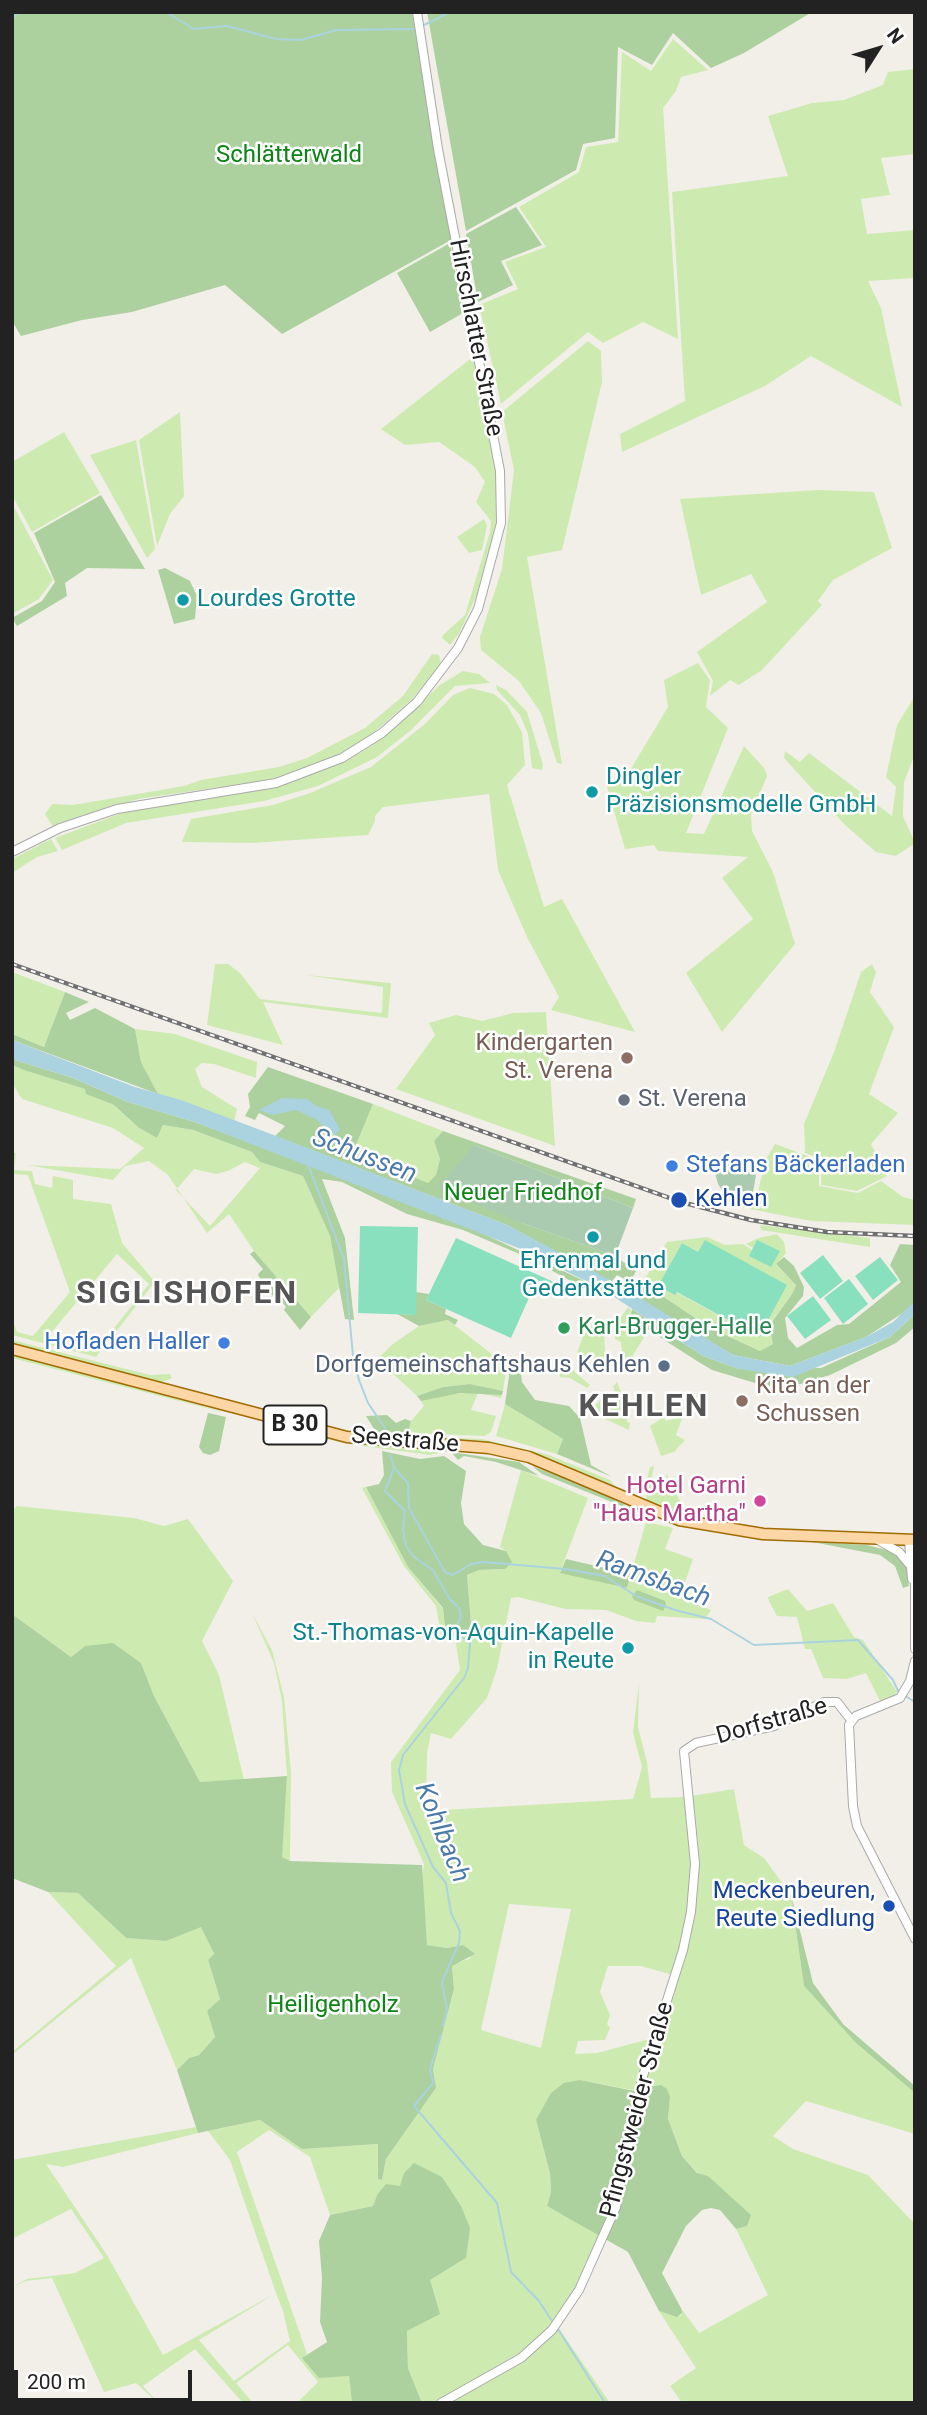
<!DOCTYPE html>
<meta charset="utf-8">
<style>
body{margin:0}
#map{position:relative;width:927px;height:2415px;overflow:hidden;background:#f2efe9;font-family:Roboto,sans-serif}
canvas{display:block}
.frame{position:absolute;inset:0;border:14px solid #222;pointer-events:none}
.north{position:absolute;left:843px;top:14px;width:70px;height:70px;-webkit-text-stroke:5px #fff;paint-order:stroke;rotate:53deg;font-size:19px;font-weight:700;line-height:28px;text-align:center;color:#222}
.north::after{content:'';display:block;margin:auto;width:24px;height:32px;background:#222;clip-path:polygon(50% 0,100% 100%,50% 72%,0 100%)}
.scale{position:absolute;left:14px;top:2370px;width:178px;height:32px;box-sizing:border-box;border:4px solid #222;border-top:0;padding-left:9px;font-size:21px;line-height:24px;white-space:nowrap;color:#222;-webkit-text-stroke:5px #fff;paint-order:stroke}
</style>
<div id="map">
<canvas width="927" height="2415"></canvas>
<div class="frame"></div>
<div class="north">N</div>
<div class="scale">200 m</div>
</div>
<script>
const c = document.querySelector('canvas').getContext('2d');
c.lineJoin = 'round';
function fillPath(path, color) {
  c.fillStyle = color;
  c.fill(path, 'evenodd');
}
function shape(rows) {
  const path = new Path2D();
  for (const r of rows) {
    path.moveTo(r[0], r[1]);
    for (let i = 2; i < r.length; i += 2) path.lineTo(r[i], r[i + 1]);
  }
  return path;
}
function trace(path, color, width, dash) {
  c.strokeStyle = color;
  c.lineWidth = width;
  c.lineCap = dash ? 'butt' : 'round';
  c.setLineDash(dash || []);
  c.stroke(path);
}
function drawText(font, color, halo, rows, align = 'center') {
  c.font = font + ' Roboto,sans-serif';
  c.lineWidth = 5;
  c.setLineDash([]);
  c.textBaseline = 'middle';
  c.strokeStyle = halo;
  c.fillStyle = color;
  for (const [text, x, y, turn = 0] of rows) {
    c.save();
    c.translate(x, y);
    c.rotate((+turn || 0) * Math.PI / 180);
    c.textAlign = isNaN(turn) ? turn : align;
    if (halo) c.strokeText(text, 0, 0);
    c.fillText(text, 0, 0);
    c.restore();
  }
}
const grass = shape([
 [673,39,708,70,681,77,676,91,663,108,678,339,643,322,603,343,588,332,501,404,479,305,518,289,505,262,546,247,519,207,579,172,586,147,618,142,622,52,651,71],
 [915,69,915,154,881,158,890,195,861,199,867,234,915,230,915,278,868,281,881,308,902,407,811,356,765,386,622,452,620,434,685,401,672,192,788,176,768,116,812,103,844,100,883,85,888,72],
 [588,341,601,351,602,382,562,550,527,557,562,764,557,763,541,713,519,681,481,650,480,637,502,569,514,470,502,412],
 [474,356,490,428,498,490,496,527,477,594,460,632,450,645,442,638,443,635,465,615,490,532,491,521,476,502,485,482,475,467,439,442,405,445,381,429],
 [180,412,184,496,170,514,157,546,139,440],
 [64,432,100,493,32,532,12,495,12,462],
 [136,440,155,549,147,558,90,455],
 [818,490,874,492,892,548,833,580,818,601,822,605,762,670,739,685,730,680,710,696,713,681,697,652,767,602,751,574,701,595,680,499],
 [12,503,53,580,39,599,12,614],
 [484,519,487,525,482,550,469,553,457,537],
 [432,654,439,655,441,664,412,699,370,736,333,758,268,780,138,799,53,827,45,814,52,804,73,805,184,786,201,780,279,767,307,758,365,728,403,696],
 [698,663,710,680,706,707,728,728,686,833,704,834,744,746,765,769,767,776,751,814,752,831,773,872,795,944,722,1032,686,973,753,919,722,878,748,857,658,851,654,845,625,849,605,780,623,782,668,707,664,680],
 [463,671,479,674,490,683,455,686,410,731,377,757,318,786,264,801,126,823,62,850,55,838,135,808,287,783,332,767,362,752,388,733,440,685],
 [496,685,506,690,527,712,543,765,542,770,532,768,528,734,520,715,497,690],
 [470,688,494,694,507,705,522,732,525,765,507,785,544,907,562,899,635,1032,551,1010,559,997,527,937,498,870,489,794,383,807,375,816,375,821,368,835,252,843,182,842,191,819,273,805,310,793,371,767,425,724,453,695],
 [915,696,915,754,904,782,903,816,915,843,896,856,876,852,845,825,784,758,785,751,800,762,809,753,892,816,896,787,886,777,897,725],
 [51,839,58,851,37,857,12,873,12,859],
 [215,964,228,964,240,973,260,999,382,1013,383,987,306,975,391,983,388,1018,263,1002,283,1045,207,1025],
 [872,964,876,972,870,992,894,1027,869,1094,898,1113,871,1144,887,1176,857,1191,821,1185,822,1159,805,1153,804,1124,834,1052,861,972],
 [12,972,65,992,44,1047,12,1034],
 [546,1012,555,1146,396,1089,435,1035,429,1023,456,1015,482,1021,513,1013],
 [135,1029,175,1034,257,1062,256,1078,214,1064,202,1063,195,1069,202,1087,237,1109,234,1122,158,1094,141,1062],
 [12,1065,86,1089,87,1094,114,1105,139,1128,157,1138,163,1125,193,1130,252,1152,260,1162,303,1176,330,1236,340,1287,311,1317,254,1251,229,1214,207,1233,168,1175,149,1161,125,1166,113,1180,27,1165,120,1169,144,1148,113,1128,22,1099,12,1083],
 [245,1162,260,1168,210,1226,176,1190,194,1169,216,1174,228,1171],
 [373,1104,443,1131,434,1141,440,1159,436,1175,428,1183,353,1152],
 [775,1144,819,1160,819,1186,858,1193,881,1181,903,1197,915,1200,915,1225,811,1221,725,1204,727,1195,757,1197,765,1161],
 [12,1152,16,1153,14,1170,32,1171,35,1184,52,1188,53,1176,73,1180,73,1199,111,1204,122,1243,155,1282,96,1357,12,1335,12,1318,17,1332,33,1336,70,1292,28,1175,12,1174],
 [117,1254,149,1284,95,1352,45,1340],
 [760,1225,870,1238,870,1247,761,1230],
 [777,1234,784,1242,786,1253,776,1265,796,1284,792,1294,769,1325,773,1344,760,1351,710,1328,646,1285,634,1297,667,1242,707,1237,725,1245,743,1244,752,1250,749,1255,758,1240,753,1248,746,1244,758,1238],
 [682,1243,698,1252,758,1337,676,1292,658,1286],
 [628,1307,631,1310,630,1318,648,1331,633,1355,629,1370,624,1372,621,1342,615,1339,615,1332,616,1324],
 [448,1320,502,1362,506,1371,503,1391,470,1384,443,1387,417,1396,377,1359,393,1344,419,1326],
 [596,1321,604,1327,605,1353,613,1373,609,1374,589,1353,582,1361,577,1353,583,1336],
 [12,1340,150,1375,170,1374,172,1378,160,1383,12,1345],
 [12,1353,220,1411,222,1412,12,1358],
 [567,1358,572,1363,569,1367,590,1385,587,1388,570,1378,560,1377,559,1368],
 [617,1382,631,1417,627,1417,627,1422,630,1423,629,1430,590,1412,607,1392,616,1395,613,1386],
 [487,1392,502,1395,501,1398,478,1393,471,1410,496,1416,491,1432,485,1436,408,1433,411,1421,424,1406,421,1401,446,1394],
 [505,1404,563,1439,557,1454,496,1436],
 [683,1416,676,1435,685,1440,674,1452,661,1456,650,1426,664,1417,666,1421],
 [306,1431,441,1447,442,1452,430,1455,348,1444,305,1434],
 [438,1437,482,1439,549,1455,610,1480,618,1489,528,1453],
 [654,1466,651,1481,667,1481,666,1473,687,1515,647,1500,645,1489,650,1467],
 [521,1470,588,1498,560,1572,627,1588,646,1522,673,1528,665,1549,693,1559,680,1597,711,1610,705,1619,657,1616,655,1623,636,1621,606,1610,565,1609,518,1597,511,1598,497,1669,487,1698,451,1739,431,1733,427,1753,426,1811,633,1799,642,1767,633,1733,639,1682,638,1727,647,1762,651,1798,686,1797,692,1858,686,1929,673,1975,641,1966,608,1966,600,1992,610,2015,607,2024,610,2028,605,2040,578,2041,575,2054,597,2053,657,2037,694,1909,691,1796,734,1789,744,1845,764,1858,791,1895,804,1986,856,2043,915,2093,915,2134,806,2101,773,2136,793,2149,868,2175,915,2224,915,2403,682,2403,670,2386,696,2368,659,2311,681,2316,681,2308,699,2333,768,2295,736,2229,747,2226,682,2156,668,2119,670,2097,580,2080,536,2120,550,2173,551,2192,547,2206,602,2235,592,2261,558,2318,532,2345,510,2362,437,2403,422,2403,408,2368,407,2330,430,2280,466,2258,400,2187,377,2195,373,2206,330,2215,310,2157,269,2130,237,2152,307,2354,302,2359,349,2376,352,2403,297,2403,318,2382,288,2345,236,2383,253,2403,243,2403,195,2349,143,2386,158,2403,136,2383,104,2392,52,2278,26,2281,12,2287,27,2279,75,2273,104,2258,71,2209,12,2239,12,2160,196,2127,198,2133,63,2167,46,2164,107,2255,163,2355,276,2293,230,2160,208,2131,260,2120,302,2149,378,2144,378,2179,382,2180,386,2159,436,2088,433,2069,454,1989,452,1965,471,1958,463,1945,447,1948,427,1945,421,1882,424,1864,392,1792,391,1762,460,1670,455,1636,472,1634,467,1575,479,1570,505,1569,506,1551,500,1547],
 [509,1904,571,1909,541,2048,481,2030],
 [276,2293,283,2311,290,2341,234,2381,199,2340],
 [366,1487,408,1567,443,1609,446,1637,441,1636,436,1606,404,1566,362,1488],
 [17,1506,134,1518,164,1526,188,1519,233,1581,202,1641,219,1675,244,1780,200,1782,154,1696,141,1663,85,1646,71,1657,12,1614,12,1511],
 [788,1589,807,1611,833,1603,854,1637,863,1640,897,1692,892,1699,880,1701,866,1673,847,1679,823,1678,811,1649,805,1649,797,1617,777,1616,769,1601,768,1597],
 [252,1613,272,1650,284,1697,291,1773,290,1861,281,1857,287,1776,282,1701,274,1663],
 [48,1892,78,1893,126,1938,166,1941,201,1926,214,1955,208,1960,220,1999,207,2011,215,2037,199,2055,189,2058,177,2070,131,1958,12,2055,12,2052,116,1966],
 [558,2327,610,2403,446,2403,493,2378]
]);
const forest = shape([
 [12,12,412,12,451,240,282,334,225,285,132,312,82,320,21,336,12,321],
 [427,12,812,12,744,53,711,68,673,33,652,65,618,47,615,138,583,144,576,170,466,231],
 [516,207,542,245,501,261,513,285,478,302,466,234],
 [450,243,463,313,430,332,397,273],
 [101,495,145,569,87,568,65,583,67,596,17,626,12,618,42,601,55,582,34,533],
 [165,568,190,581,197,596,195,619,174,624,158,570],
 [65,992,89,1002,66,1013,70,1020,95,1008,135,1029,141,1062,158,1094,12,1040,12,1034,44,1047],
 [12,1059,73,1078,128,1102,195,1122,460,1223,604,1290,600,1297,529,1258,463,1230,407,1214,342,1182,322,1179,345,1238,354,1320,345,1319,330,1236,303,1176,260,1162,252,1152,193,1130,163,1125,157,1138,139,1128,114,1105,86,1094,85,1089,24,1070,12,1065],
 [268,1067,373,1104,353,1152,428,1183,436,1175,440,1159,434,1141,443,1131,636,1199,633,1208,474,1145,522,1223,615,1256,636,1271,630,1282,617,1275,612,1281,601,1276,507,1225,275,1136,285,1126,259,1113,255,1120,245,1116,250,1107,248,1094],
 [900,1244,915,1245,915,1301,909,1309,866,1337,790,1366,733,1355,637,1298,646,1285,710,1328,760,1351,773,1344,769,1326,792,1294,796,1285,776,1264,784,1257,794,1266,804,1287,803,1296,785,1318,788,1338,797,1348,837,1325,849,1324,901,1282,890,1265],
 [254,1251,311,1317,300,1330,284,1310,286,1307,278,1297,265,1293,258,1274,263,1269,250,1254],
 [416,1292,429,1294,426,1300,446,1309,445,1314,458,1320,455,1325,448,1320,419,1326,397,1314,416,1315],
 [632,1309,703,1356,739,1369,821,1368,890,1337,915,1314,915,1327,896,1343,830,1375,801,1384,765,1386,712,1370,697,1361,630,1318],
 [519,1357,522,1382,535,1400,569,1406,580,1418,591,1465,612,1477,557,1454,563,1439,505,1404,510,1369],
 [470,1384,503,1391,502,1395,460,1393,421,1401,417,1396,443,1387],
 [208,1413,226,1417,219,1451,210,1455,203,1453,199,1447],
 [387,1415,396,1423,405,1419,411,1421,408,1433,376,1432,366,1416],
 [382,1451,420,1459,444,1456,466,1471,461,1503,464,1524,483,1545,506,1551,512,1562,505,1569,479,1570,467,1575,472,1635,446,1637,443,1608,408,1567,366,1487,379,1484,384,1475],
 [451,1452,519,1462,539,1476,496,1462,464,1456,458,1460],
 [532,1466,590,1488,657,1520,542,1474],
 [812,1542,867,1545,894,1552,906,1565,909,1586,903,1588,895,1566,880,1555],
 [566,1559,631,1574,627,1588,560,1573],
 [637,1590,665,1601,666,1606,663,1611,634,1600,632,1596],
 [12,1614,71,1657,85,1646,113,1643,141,1663,154,1696,200,1782,287,1776,282,1857,290,1861,422,1865,427,1945,447,1948,463,1945,475,1954,452,1966,454,1989,433,2069,436,2088,386,2159,382,2180,378,2179,378,2144,302,2149,260,2120,198,2133,177,2070,189,2058,199,2055,215,2037,207,2011,220,1999,208,1960,214,1954,201,1927,166,1941,126,1938,78,1893,48,1892,12,1878],
 [791,1895,813,1983,843,2024,915,2086,915,2093,856,2043,804,1986],
 [580,2080,645,2093,650,2087,661,2085,667,2089,670,2097,668,2119,682,2156,697,2173,708,2176,751,2215,747,2226,736,2229,720,2210,711,2208,702,2210,686,2226,662,2273,681,2308,682,2313,677,2317,659,2311,628,2252,547,2206,551,2192,550,2173,536,2120,551,2093,564,2083],
 [414,2163,442,2177,461,2206,470,2228,466,2258,430,2280,440,2314,407,2331,408,2368,422,2403,352,2403,349,2376,319,2378,302,2358,327,2342,320,2322,322,2278,319,2241,330,2215,373,2206,377,2195,386,2184,400,2186,404,2173]
]);
const cemetery = shape([
 [474,1145,633,1208,615,1256,522,1223,438,1188],
 [727,1155,756,1175,753,1192,722,1190,718,1184,713,1166]
]);
const pitch = shape([
 [360,1226,418,1227,416,1315,358,1313],
 [456,1238,556,1283,554,1287,537,1280,511,1338,426,1300],
 [705,1240,787,1285,759,1337,677,1292,675,1295,658,1286,682,1243,698,1252],
 [757,1240,780,1251,771,1267,749,1256],
 [823,1255,843,1281,820,1299,800,1273],
 [880,1257,898,1280,873,1300,855,1276],
 [849,1279,868,1304,843,1324,824,1298],
 [813,1296,831,1320,805,1339,787,1316]
]);
const water = shape([
 [12,1040,135,1087,181,1100,263,1131,507,1225,612,1281,733,1355,790,1366,866,1337,893,1322,915,1301,915,1314,890,1337,793,1377,739,1369,703,1356,604,1290,521,1249,195,1122,128,1102,73,1078,12,1059],
 [282,1098,307,1099,316,1106,329,1110,340,1129,334,1136,317,1120,296,1110,272,1115,259,1110]
]);
const stream = shape([
 [166,12,194,29,227,26,276,39,301,40,336,30,413,29],
 [12,19,18,12],
 [424,25,450,12],
 [307,1162,344,1259,353,1356,359,1380,368,1403,385,1428],
 [390,1455,394,1468,385,1491,405,1511,403,1530,406,1546,414,1557,433,1570,449,1598,459,1608,461,1617,455,1629,470,1644,468,1668,464,1678,403,1755,399,1770,405,1804,433,1867,446,1883,451,1913,460,1931,459,1943,442,1982,447,2010,443,2026],
 [394,1468,408,1483,409,1508,445,1572,453,1575,471,1564,483,1562,565,1569,605,1576,636,1596,675,1610,711,1619,754,1645,858,1640,893,1680,898,1691],
 [907,1697,915,1702],
 [441,2035,430,2069,433,2083,414,2106,497,2203,511,2272,539,2301,552,2321],
 [558,2329,605,2403]
]);
const tertiary = shape([
 [12,852,60,828,117,809,276,783,342,758,382,733,417,702,458,648,478,609,501,523,500,471,438,149,417,12],
 [878,1540,899,1552,909,1564],
 [909,1541,912,1579],
 [915,1574,915,1649],
 [915,1661,910,1681,900,1698,856,1716,849,1725,853,1806,857,1826,915,1939],
 [441,2403,521,2358,552,2330,579,2290,616,2207,642,2079,683,1950,691,1912,695,1864,684,1751,696,1743,774,1726,824,1702,837,1702,851,1720]
]);
const primary = shape([
 [12,1349,347,1437,489,1448,529,1457,679,1520,763,1534,915,1540]
]);
const rail = shape([
 [12,964,681,1202,751,1220,827,1232,915,1236]
]);
const markers = [
 [183,600,7,"#0f9aa8"],
 [592,792,7,"#0f9aa8"],
 [627,1058,7,"#8d6e63"],
 [624,1100,7,"#6b7280"],
 [672,1166,7,"#3f7fe0"],
 [679,1200,9,"#1a4fb4"],
 [593,1237,7,"#0f9aa8"],
 [564,1328,7,"#2e9e5b"],
 [224,1343,7,"#3f7fe0"],
 [664,1366,7,"#5c6f8a"],
 [742,1401,7,"#8d6e63"],
 [760,1501,7,"#d1479c"],
 [628,1648,7,"#0f9aa8"],
 [889,1906,7,"#1a4fb4"]
];
const shields = [
 [295,1425,63]
];
const shieldNames = [
 ["B 30",295,1425]
];
const parkNames = [
 ["Schlätterwald",289,156],
 ["Neuer Friedhof",523,1194],
 ["Heiligenholz",333,2006]
];
const streetNames = [
 ["Hirschlatter Straße",475,338,79],
 ["Seestraße",405,1441,5],
 ["Dorfstraße",772,1722,-16],
 ["Pfingstweider Straße",638,2110,-75]
];
const cultureNames = [
 ["Lourdes Grotte",197,600],
 ["Dingler",606,778],
 ["Präzisionsmodelle GmbH",606,806],
 ["Ehrenmal und",593,1262,"center"],
 ["Gedenkstätte",593,1290,"center"],
 ["St.-Thomas-von-Aquin-Kapelle",614,1634,"right"],
 ["in Reute",614,1662,"right"]
];
const educationNames = [
 ["Kindergarten",613,1044],
 ["St. Verena",613,1072],
 ["Kita an der",756,1387,"left"],
 ["Schussen",756,1415,"left"]
];
const worshipNames = [
 ["St. Verena",638,1100]
];
const shopNames = [
 ["Stefans Bäckerladen",686,1166],
 ["Hofladen Haller",210,1343,"right"]
];
const transitNames = [
 ["Kehlen",695,1200],
 ["Meckenbeuren,",875,1892,"right"],
 ["Reute Siedlung",875,1920,"right"]
];
const leisureNames = [
 ["Karl-Brugger-Halle",578,1328]
];
const serviceNames = [
 ["Dorfgemeinschaftshaus Kehlen",650,1366]
];
const hotelNames = [
 ["Hotel Garni",746,1487],
 ["\"Haus Martha\"",746,1515]
];
const waterNames = [
 ["Schussen",364,1157,21],
 ["Ramsbach",653,1580,20],
 ["Kohlbach",441,1833,68]
];
const districtNames = [
 ["SIGLISHOFEN",187,1295],
 ["KEHLEN",644,1408]
];
fillPath(grass, '#cdebb0');
fillPath(forest, '#add19e');
fillPath(cemetery, '#aacbaf');
fillPath(pitch, '#88e0be');
fillPath(water, '#aad3df');
trace(stream, '#aad3df', 2);
trace(tertiary, '#a9a9a9', 10);
trace(primary, '#a06b00', 13);
trace(tertiary, '#fff', 8);
trace(primary, '#fcd6a4', 10);
trace(rail, '#707070', 4.5);
trace(rail, '#fff', 2, [5]);
for (const [x, y, r, color] of markers) {
  const dot = new Path2D();
  dot.arc(x, y, r, 0, 2 * Math.PI);
  c.fillStyle = color;
  c.fill(dot);
  trace(dot, '#fff', 2.5);
}
for (const [x, y, w] of shields) {
  const box = new Path2D();
  box.roundRect(x - w / 2, y - 19.5, w, 39, 5);
  c.fillStyle = '#fff';
  c.fill(box);
  trace(box, '#222', 2);
}
drawText('bold 23px', '#222', null, shieldNames);
drawText('24px', '#0c8416', '#fff', parkNames);
drawText('24px', '#222', '#fff', streetNames);
drawText('24px', '#0d838f', '#fff', cultureNames, 'left');
drawText('24px', '#785e54', '#fff', educationNames, 'right');
drawText('24px', '#5b616d', '#fff', worshipNames, 'left');
drawText('24px', '#366cbe', '#fff', shopNames, 'left');
drawText('24px', '#164399', '#fff', transitNames, 'left');
drawText('24px', '#27864d', '#fff', leisureNames, 'left');
drawText('24px', '#4e5e75', '#fff', serviceNames, 'right');
drawText('24px', '#b23c85', '#fff', hotelNames, 'right');
drawText('italic 26px', '#4a7aab', '#fff', waterNames);
c.letterSpacing = '2px';
drawText('bold 32px', '#555', '#fff', districtNames);
c.letterSpacing = '0px';
</script>
